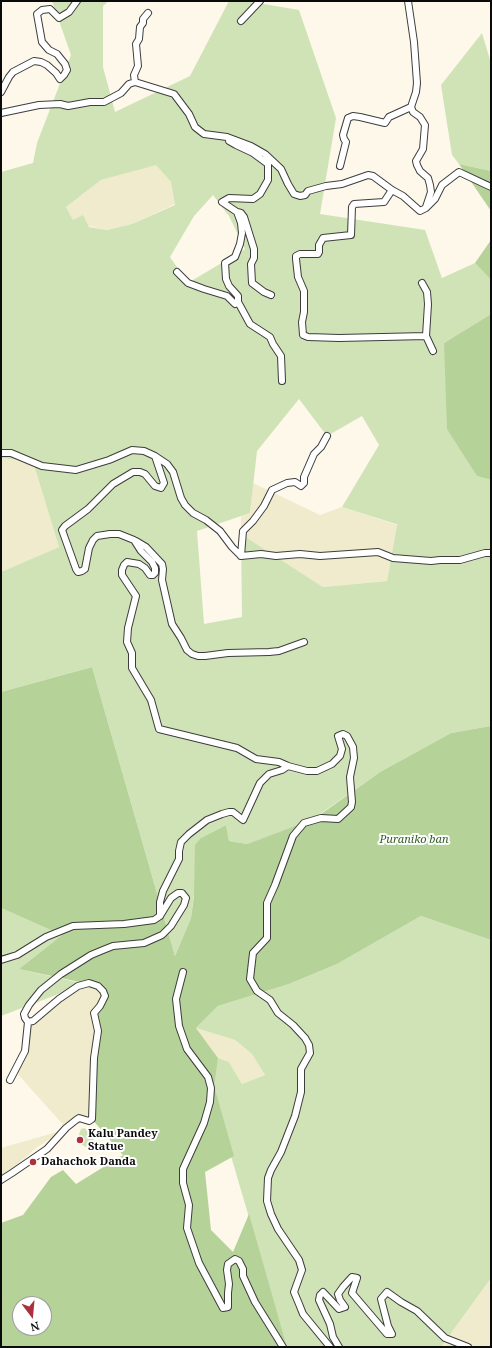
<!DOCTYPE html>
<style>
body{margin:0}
#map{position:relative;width:492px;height:1348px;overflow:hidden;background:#fdf8e9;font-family:"Noto Serif",serif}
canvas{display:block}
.frame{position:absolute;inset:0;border:2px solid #0a0a0a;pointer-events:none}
.north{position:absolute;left:12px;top:1296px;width:40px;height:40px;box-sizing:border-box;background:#fff;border:1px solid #9d9d9d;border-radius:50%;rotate:164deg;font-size:11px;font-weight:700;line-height:16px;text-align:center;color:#0a0a0a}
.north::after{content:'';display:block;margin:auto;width:14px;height:18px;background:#ab313c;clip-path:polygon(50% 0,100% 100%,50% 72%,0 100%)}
</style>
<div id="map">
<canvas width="492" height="1348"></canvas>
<div class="frame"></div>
<div class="north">N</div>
</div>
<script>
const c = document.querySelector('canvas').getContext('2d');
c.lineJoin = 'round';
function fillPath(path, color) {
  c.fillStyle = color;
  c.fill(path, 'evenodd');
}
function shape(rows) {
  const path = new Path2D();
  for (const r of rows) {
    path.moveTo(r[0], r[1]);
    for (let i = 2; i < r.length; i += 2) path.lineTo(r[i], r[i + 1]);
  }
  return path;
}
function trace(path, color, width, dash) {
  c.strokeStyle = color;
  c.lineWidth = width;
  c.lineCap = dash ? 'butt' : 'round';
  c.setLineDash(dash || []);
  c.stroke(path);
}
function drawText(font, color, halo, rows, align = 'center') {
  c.font = font + ' "Noto Serif",serif';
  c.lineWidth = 4;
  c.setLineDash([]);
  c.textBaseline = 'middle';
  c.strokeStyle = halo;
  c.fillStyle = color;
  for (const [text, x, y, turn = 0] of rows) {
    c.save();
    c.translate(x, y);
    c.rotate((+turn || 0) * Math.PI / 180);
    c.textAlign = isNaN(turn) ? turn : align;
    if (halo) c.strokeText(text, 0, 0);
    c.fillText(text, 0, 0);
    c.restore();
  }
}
const farmland = shape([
 [156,164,171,182,175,204,132,224,107,230,89,226,73,220,66,207,101,180],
 [1,458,33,462,59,547,1,572],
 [253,483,320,515,342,507,397,525,387,581,323,587,241,534,241,516,250,513],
 [89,983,103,991,98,1031,92,1119,66,1128,15,1071,33,1021,59,999],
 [196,1028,235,1040,253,1055,265,1075,242,1084,229,1062,218,1058],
 [64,1130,36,1148,1,1179,1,1148],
 [491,1278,491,1347,441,1347,485,1286]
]);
const green = shape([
 [52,1,109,1,103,6,103,67,115,112,190,76,229,1,246,1,299,10,336,118,320,214,425,230,442,278,475,263,491,280,491,314,444,343,477,476,491,480,491,726,451,733,380,772,310,821,247,844,229,841,226,825,201,838,191,918,175,956,92,667,1,692,1,572,59,547,33,462,1,458,1,172,33,163,37,143,71,55],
 [156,165,171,182,175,205,132,224,107,230,89,227,83,215,73,220,66,207,101,180],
 [213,195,229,216,245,249,188,283,170,257,194,216],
 [299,399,327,436,362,416,379,445,342,507,399,525,397,525,387,581,323,587,241,534,242,617,204,624,197,531,250,513,257,451],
 [482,33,491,63,491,171,459,164,452,155,441,85],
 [1,908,62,935,19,969,85,984,1,1016],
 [421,916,491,940,491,1278,441,1347,287,1347,211,1088,218,1058,229,1062,242,1084,265,1075,252,1054,235,1040,196,1028,218,1006,289,984,337,964],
 [84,1128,92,1132,94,1139,90,1145,86,1147,81,1144,78,1137,81,1129]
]);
const forest = shape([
 [459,164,491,171,491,211],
 [491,240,491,280,475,263],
 [491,314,491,480,477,476,447,429,444,343],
 [92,667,175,956,191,918,194,896,195,845,201,838,226,825,229,841,247,844,314,819,380,772,451,733,491,726,491,940,421,916,337,964,289,984,218,1006,196,1028,218,1058,214,1086,234,1156,205,1172,211,1230,233,1252,249,1214,287,1347,1,1347,1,1223,23,1215,51,1177,63,1170,76,1184,123,1155,92,1119,98,1031,94,1013,105,996,98,986,19,969,62,935,1,908,1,692],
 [20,1304,44,1304,44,1328,20,1328]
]);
const minor = shape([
 [408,1,414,42,417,83,416,92,411,107,413,112,420,117,425,125,423,149,416,161,417,165,420,171,428,178,430,185,431,192,426,207],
 [241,21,260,1],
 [135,82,134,75,138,66,136,44,139,39,140,27,143,23,143,19,148,13],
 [1,92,9,77,13,72,34,61,41,62,47,65,56,73,60,79,64,75,67,70,65,64,57,54,49,50,42,42,37,14,42,10,50,9,59,18,69,12,77,1],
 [1,113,39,105,60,104,68,106,90,102,104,102,121,93,129,84,135,82,174,94,189,114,195,127,204,134,227,137,251,146,265,154,281,169,288,184,294,194,300,196,305,195,308,191,326,186,342,184,368,175,373,176,392,190,403,196,420,211,426,208,435,199,442,185,459,172,491,187],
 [229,139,229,141,236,145,253,153,268,164,268,180,260,194,253,199,229,198,222,202,237,212,241,213,244,217,254,249,254,258,251,264,252,283,264,292,271,295],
 [340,166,346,142,344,139,343,135,348,118,353,116,360,117,385,123,389,117,411,107],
 [392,190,384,202,354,204,352,207,351,235,323,238,319,245,319,252,318,254,300,254,296,256,296,259,298,277,304,291,304,312,302,322,303,335,308,337,339,338,426,336,433,351],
 [177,272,188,283,204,289,227,296,235,304,238,302,238,296,229,286,226,279,225,263,235,257,240,244,242,233,241,223,237,212],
 [422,283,427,292,428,304,426,336],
 [238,302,250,324,270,337,273,344,281,356,282,381],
 [1,453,11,453,42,466,76,470,109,460,132,450,144,451,155,456,164,483,161,488,155,486,145,474,140,472,133,472,113,484,88,509,65,526,62,530,76,569,78,572,82,571,85,569,89,548,93,540,97,536,110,534,119,534,134,540,141,551,152,562,155,568,155,573,153,575,150,575,145,568,139,564,127,562,124,565,122,570,122,575,136,596,128,628,127,642,132,653,132,668,151,700,159,729,237,748,256,759,279,762,288,766,307,771,317,771,332,764,340,756,342,749,338,736,343,734,347,736,353,747,354,758,350,777,352,802,351,807,338,819,321,818,304,823,293,836,275,885,267,903,267,938,253,953,250,979,257,991,270,1000,278,1013,293,1025,305,1038,309,1045,310,1053,301,1069,301,1092,295,1116,281,1152,271,1170,268,1178,267,1201,271,1214,278,1229,299,1260,302,1270,294,1292,299,1304,303,1314,330,1347],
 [155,456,167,464,173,472,181,498,185,505,193,513,206,520,220,531,232,547,241,556,261,554,276,556,300,554,320,556,378,552,393,558,431,561,440,560,460,560,485,553,491,553],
 [136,541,146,547,162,564,163,569,162,580,172,624,181,638,187,650,192,654,198,656,205,656,228,653,269,652,279,651,304,642],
 [241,556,243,531,253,521,264,506,272,490,287,483,295,482,301,486,304,483,304,477,314,454,321,447,327,436],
 [160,916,160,902,163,891,179,859,179,851,181,842,189,834,207,820,222,814,229,812,233,812,243,820,260,783,269,774,282,770,288,766],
 [1,960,17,955,46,937,73,926,124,924,154,920,160,916,171,898,178,893,182,893,186,898,184,905,171,926,162,935,144,943,113,946,103,950,91,955,61,974,41,990,29,1005,24,1014,25,1018,28,1022,25,1051,10,1080],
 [183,972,176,999,179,1026,187,1049,208,1077,211,1088,210,1102,204,1123,183,1169,183,1183,189,1205,187,1228,199,1263,223,1308,228,1307,228,1293,229,1284,227,1270,228,1264,235,1259,239,1261,243,1269,243,1276,255,1302,283,1347],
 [1,1180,12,1173,47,1149,66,1128,76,1120,79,1118,89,1121,92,1119,94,1058,98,1031,94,1013,100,1006,105,996,103,991,98,986,89,983,78,986,59,999,33,1021,28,1022],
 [339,1347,333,1337,330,1324,319,1300,320,1295,323,1292,339,1309,345,1307,340,1300,338,1294,343,1287,352,1277,357,1278,352,1293,387,1334,392,1334,388,1326,381,1299,387,1292,401,1302,417,1311,445,1338,468,1347]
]);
const markers = [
 [80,1140,4,"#ab313c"],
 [33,1162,4,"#ab313c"]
];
const parkNames = [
 ["Puraniko ban",414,840]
];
const poiNames = [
 ["Kalu Pandey",88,1134],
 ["Statue",88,1147],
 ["Dahachok Danda",41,1162]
];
fillPath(farmland, '#f0ebcc');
fillPath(green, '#d0e3b7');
fillPath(forest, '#b5d298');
trace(minor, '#3d3d3d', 8);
trace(minor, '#fff', 6);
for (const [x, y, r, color] of markers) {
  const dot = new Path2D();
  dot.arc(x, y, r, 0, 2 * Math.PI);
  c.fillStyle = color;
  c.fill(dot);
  trace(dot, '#fff', 1.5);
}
drawText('italic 11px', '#305a22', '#fff', parkNames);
drawText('bold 11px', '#0a0a0a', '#fff', poiNames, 'left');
</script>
